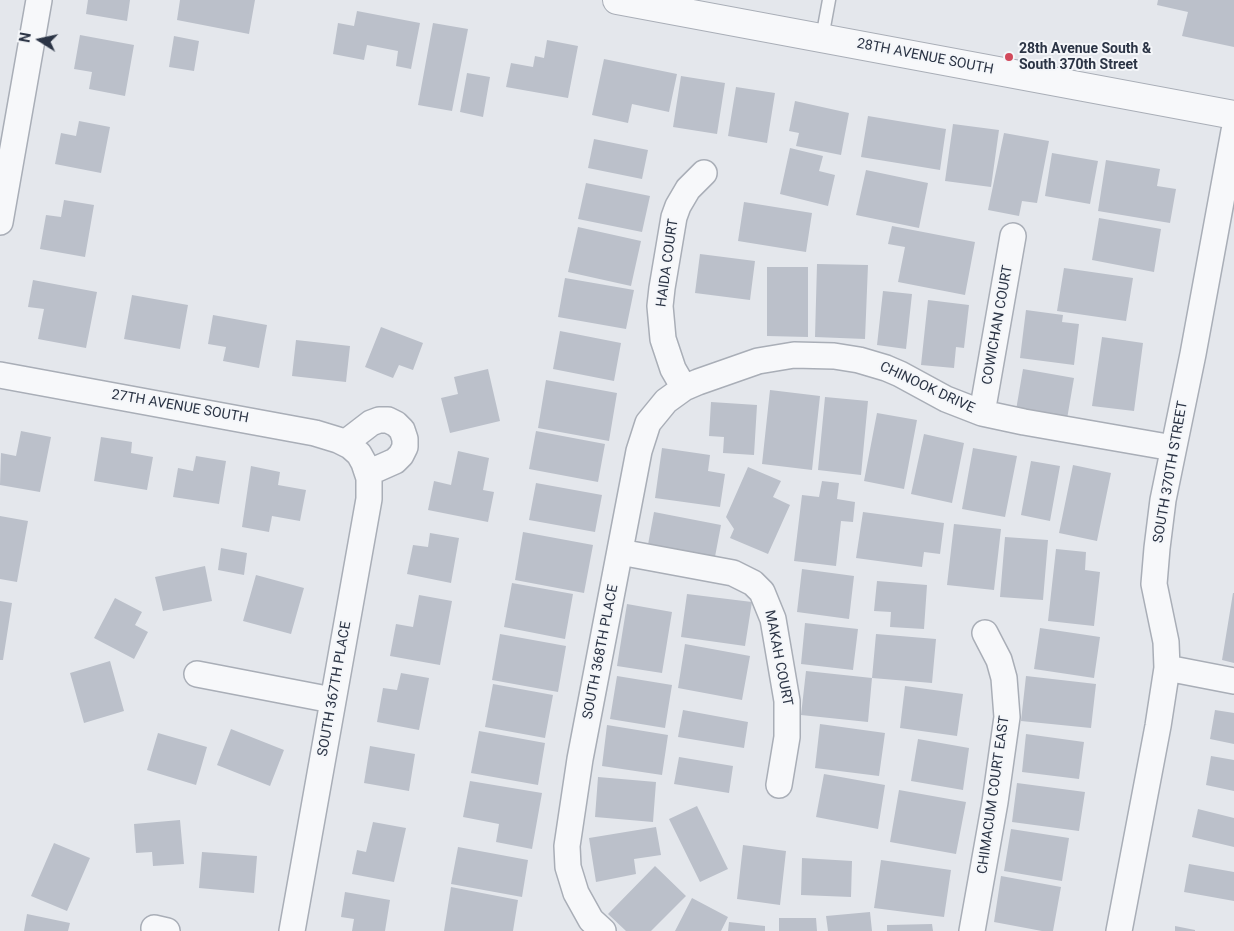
<!DOCTYPE html>
<style>
body{margin:0}
#map{position:relative;width:1234px;height:931px;overflow:hidden;background:#e4e7ec;font-family:Roboto,sans-serif}
canvas{display:block}
.north{position:absolute;left:15px;top:15px;width:50px;height:50px;-webkit-text-stroke:4px #f4f6f9;paint-order:stroke;rotate:280deg;font-size:14px;font-weight:700;line-height:20px;text-align:center;color:#2b3445}
.north::after{content:'';display:block;margin:auto;width:18px;height:22px;background:#2b3445;clip-path:polygon(50% 0,100% 100%,50% 72%,0 100%)}
</style>
<div id="map">
<canvas width="1234" height="931"></canvas>
<div class="north">N</div>
</div>
<script>
const c = document.querySelector('canvas').getContext('2d');
c.lineJoin = 'round';
function fillPath(path, color) {
  c.fillStyle = color;
  c.fill(path, 'evenodd');
}
function shape(rows) {
  const path = new Path2D();
  for (const r of rows) {
    path.moveTo(r[0], r[1]);
    for (let i = 2; i < r.length; i += 2) path.lineTo(r[i], r[i + 1]);
  }
  return path;
}
function trace(path, color, width, dash) {
  c.strokeStyle = color;
  c.lineWidth = width;
  c.lineCap = dash ? 'butt' : 'round';
  c.setLineDash(dash || []);
  c.stroke(path);
}
function drawText(font, color, halo, rows, align = 'center') {
  c.font = font + ' Roboto,sans-serif';
  c.lineWidth = 4;
  c.setLineDash([]);
  c.textBaseline = 'middle';
  c.strokeStyle = halo;
  c.fillStyle = color;
  for (const [text, x, y, turn = 0] of rows) {
    c.save();
    c.translate(x, y);
    c.rotate((+turn || 0) * Math.PI / 180);
    c.textAlign = isNaN(turn) ? turn : align;
    if (halo) c.strokeText(text, 0, 0);
    c.fillText(text, 0, 0);
    c.restore();
  }
}
const building = shape([
 [88,0,130,0,127,21,86,14],
 [180,0,255,0,249,34,177,20],
 [1158,0,1234,0,1234,47,1182,36,1188,12,1157,5],
 [357,11,420,23,411,69,396,66,398,51,367,45,364,60,333,54,338,23,354,26],
 [433,23,468,29,452,111,418,105],
 [80,35,134,45,125,96,89,89,92,72,74,69],
 [174,36,199,41,194,71,169,67],
 [547,40,578,46,568,98,506,87,511,63,533,67,535,56,544,58],
 [604,59,677,74,669,112,632,104,628,123,592,115],
 [467,73,490,77,483,117,460,112],
 [681,76,725,83,717,134,673,127],
 [736,87,775,93,767,143,728,136],
 [795,101,849,113,841,155,796,146,799,133,789,131],
 [868,116,946,129,940,170,861,157],
 [79,121,110,127,101,173,55,164,61,133,76,136],
 [953,124,999,130,991,187,945,181],
 [1004,133,1049,141,1037,203,1022,201,1019,216,988,210],
 [594,139,648,150,642,179,588,168],
 [790,148,823,156,819,171,835,175,828,206,780,194],
 [1052,153,1098,161,1090,204,1045,196],
 [1106,160,1160,169,1157,186,1176,189,1170,223,1098,211],
 [866,170,928,183,919,228,856,215],
 [586,183,650,196,642,232,578,219],
 [64,200,94,205,85,257,40,249,46,215,61,217],
 [744,202,812,213,806,252,738,241],
 [1099,218,1161,229,1154,272,1092,260],
 [892,226,975,242,965,295,898,282,905,247,888,244],
 [578,227,641,241,631,286,568,272],
 [700,254,755,261,750,300,695,293],
 [817,264,868,265,865,339,815,337],
 [767,267,808,267,808,337,767,336],
 [1064,268,1133,278,1126,321,1057,311],
 [565,278,634,290,626,329,558,317],
 [33,280,97,292,86,348,38,339,44,309,28,307],
 [883,291,912,294,906,349,877,345],
 [132,295,188,305,180,349,124,339],
 [928,300,969,305,964,348,956,347,954,368,921,365],
 [1026,310,1063,315,1062,322,1079,324,1074,365,1020,358],
 [213,315,267,325,259,368,223,361,226,347,208,344],
 [381,327,423,343,413,370,399,365,393,378,365,367],
 [560,331,621,343,614,381,553,369],
 [1102,337,1143,343,1134,411,1092,406],
 [296,340,350,346,346,382,292,376],
 [488,369,500,421,450,433,441,398,458,394,454,377],
 [1023,369,1074,378,1067,419,1016,410],
 [546,380,617,393,609,441,538,428],
 [770,390,820,396,812,470,762,464],
 [825,397,868,401,861,475,818,470],
 [711,402,757,405,754,455,723,453,724,437,709,436],
 [877,413,917,420,904,489,864,481],
 [21,431,51,437,40,492,0,485,1,453,16,456],
 [536,431,605,444,598,482,529,469],
 [924,434,964,443,952,503,911,494],
 [101,437,132,442,131,453,153,457,147,490,94,481],
 [662,448,710,455,708,471,725,474,720,507,655,498],
 [973,448,1017,456,1005,517,962,509],
 [458,451,489,458,483,490,494,492,488,522,428,510,434,481,451,485],
 [196,456,226,461,219,504,173,497,178,468,193,471],
 [1031,461,1060,466,1050,521,1021,515],
 [1073,465,1111,473,1097,541,1059,533],
 [251,466,280,472,278,485,306,490,300,521,272,516,269,532,242,527],
 [748,467,781,481,773,497,790,505,768,554,730,538,734,529,726,517],
 [822,481,839,483,837,499,855,502,853,522,841,521,836,566,794,561,802,495,819,497],
 [536,483,602,495,595,532,529,520],
 [654,512,721,525,714,562,647,550],
 [863,512,944,523,940,554,924,552,922,567,856,558],
 [0,516,28,521,17,582,0,579],
 [954,524,1001,529,994,590,947,585],
 [523,532,593,545,584,593,515,580],
 [430,533,459,538,451,583,407,574,413,545,428,547],
 [1005,537,1048,540,1043,600,1000,597],
 [221,548,247,553,244,575,218,570],
 [1056,549,1086,552,1085,570,1100,572,1094,626,1048,621],
 [205,566,212,601,163,611,155,577],
 [802,569,854,576,849,619,797,612],
 [256,575,304,588,291,634,243,621],
 [877,581,927,585,924,629,890,627,891,612,874,611],
 [512,583,573,594,565,639,504,627],
 [1233,593,1234,593,1234,663,1222,660],
 [687,594,752,602,745,646,681,637],
 [419,595,452,601,440,665,390,656,396,624,413,627],
 [115,598,142,612,135,625,148,632,134,659,94,638],
 [0,601,12,603,3,660,0,660],
 [627,604,672,612,662,673,617,666],
 [805,623,858,629,853,670,801,664],
 [1040,628,1100,637,1094,678,1034,669],
 [500,634,566,646,558,692,492,680],
 [876,634,936,639,932,683,872,678],
 [685,644,750,656,742,700,678,688],
 [110,661,124,711,84,723,70,673],
 [806,671,872,678,868,722,801,715],
 [401,673,429,678,419,730,377,722,383,688,397,690],
 [617,676,672,685,665,728,610,719],
 [1026,676,1096,684,1091,728,1021,721],
 [493,684,553,695,545,738,485,727],
 [905,686,963,694,957,736,900,728],
 [683,710,748,722,744,748,678,737],
 [1215,710,1234,713,1234,744,1210,739],
 [820,724,885,733,879,776,815,768],
 [607,725,668,735,662,775,602,766],
 [231,729,284,750,270,786,217,765],
 [479,731,545,743,538,785,471,773],
 [158,733,207,747,196,785,147,770],
 [1026,734,1084,742,1079,779,1022,772],
 [918,739,969,748,963,790,911,781],
 [370,746,415,754,409,791,364,783],
 [1211,756,1234,760,1234,791,1206,785],
 [679,757,733,766,729,793,674,784],
 [824,774,885,785,878,829,816,817],
 [598,777,656,782,653,822,595,817],
 [470,781,542,793,532,849,496,842,499,824,463,817],
 [1017,783,1085,792,1079,831,1012,822],
 [899,790,966,802,956,854,890,842],
 [697,806,728,869,700,882,669,819],
 [1198,809,1234,818,1234,847,1192,837],
 [180,820,184,864,153,866,152,852,136,853,134,824],
 [373,822,406,828,394,882,352,874,357,850,366,852],
 [656,827,661,855,634,859,636,874,596,882,589,838],
 [1011,829,1069,838,1062,881,1004,871],
 [54,843,90,858,67,911,31,896],
 [743,845,786,851,780,905,737,899],
 [458,847,528,860,522,897,451,884],
 [202,852,257,856,254,893,199,888],
 [802,858,852,861,851,897,801,895],
 [881,860,951,870,944,917,874,908],
 [1189,864,1234,872,1234,901,1184,892],
 [655,866,686,896,651,931,626,931,608,914],
 [1001,876,1061,887,1053,931,1042,931,994,922],
 [451,887,518,900,513,931,444,931],
 [345,892,390,900,385,931,352,931,354,919,341,917],
 [692,898,728,917,721,931,675,931],
 [870,912,872,931,828,931,826,916],
 [27,914,70,923,68,931,24,931],
 [779,918,816,918,817,931,779,931],
 [729,922,765,926,765,931,728,931],
 [932,924,933,931,887,931,887,925],
 [1175,926,1195,930,1195,931,1175,931]
]);
const service = shape([
 [822,38,829,0]
]);
const minor = shape([
 [0,222,39,0],
 [0,375,315,433,338,440,350,446,359,454,364,463,369,478,369,499,292,931],
 [684,388,673,369,663,339,660,306,662,288,674,217,678,206,688,189,704,173],
 [982,413,1013,236],
 [345,443,371,423,379,420,388,420,396,424,402,430,405,439,405,447,401,455,395,461,368,473],
 [620,552,733,573,753,583,762,592,773,619,787,701,787,737,779,785],
 [1167,668,1234,681],
 [197,674,332,700],
 [154,928,167,931],
 [603,931,591,920,576,893,568,867,567,846,580,759,639,451,648,423,666,401,684,388,698,382,758,361,794,355,834,356,859,360,886,368,900,374,946,399,982,413,1024,422,1173,448],
 [972,931,995,802,1007,717,1004,678,999,660,985,633],
 [1119,931,1158,726,1167,668,1166,642,1154,584,1157,548,1163,500,1193,354,1234,131]
]);
const tertiary = shape([
 [617,0,1234,115]
]);
const markers = [
 [1009,57,5,"#d1495b"]
];
const poiNames = [
 ["28th Avenue South &",1019,49],
 ["South 370th Street",1019,65]
];
const streetNames = [
 ["28TH AVENUE SOUTH",925,57,11],
 ["HAIDA COURT",668,263,-82],
 ["COWICHAN COURT",998,325,-80],
 ["CHINOOK DRIVE",927,388,25],
 ["27TH AVENUE SOUTH",180,407,10],
 ["SOUTH 370TH STREET",1171,472,-80],
 ["SOUTH 368TH PLACE",601,652,-79],
 ["MAKAH COURT",778,658,79],
 ["SOUTH 367TH PLACE",335,689,-80],
 ["CHIMACUM COURT EAST",994,795,-82]
];
fillPath(building, '#bbc0ca');
trace(service, '#a9aeb7', 15);
trace(minor, '#a9aeb7', 28);
trace(tertiary, '#a9aeb7', 30);
trace(service, '#f7f8fa', 12);
trace(minor, '#f7f8fa', 25);
trace(tertiary, '#f7f8fa', 28);
for (const [x, y, r, color] of markers) {
  const dot = new Path2D();
  dot.arc(x, y, r, 0, 2 * Math.PI);
  c.fillStyle = color;
  c.fill(dot);
  trace(dot, '#f4f6f9', 2);
}
drawText('bold 14px', '#2b3445', '#f4f6f9', poiNames, 'left');
drawText('14px', '#2b3445', '#f4f6f9', streetNames);
</script>
